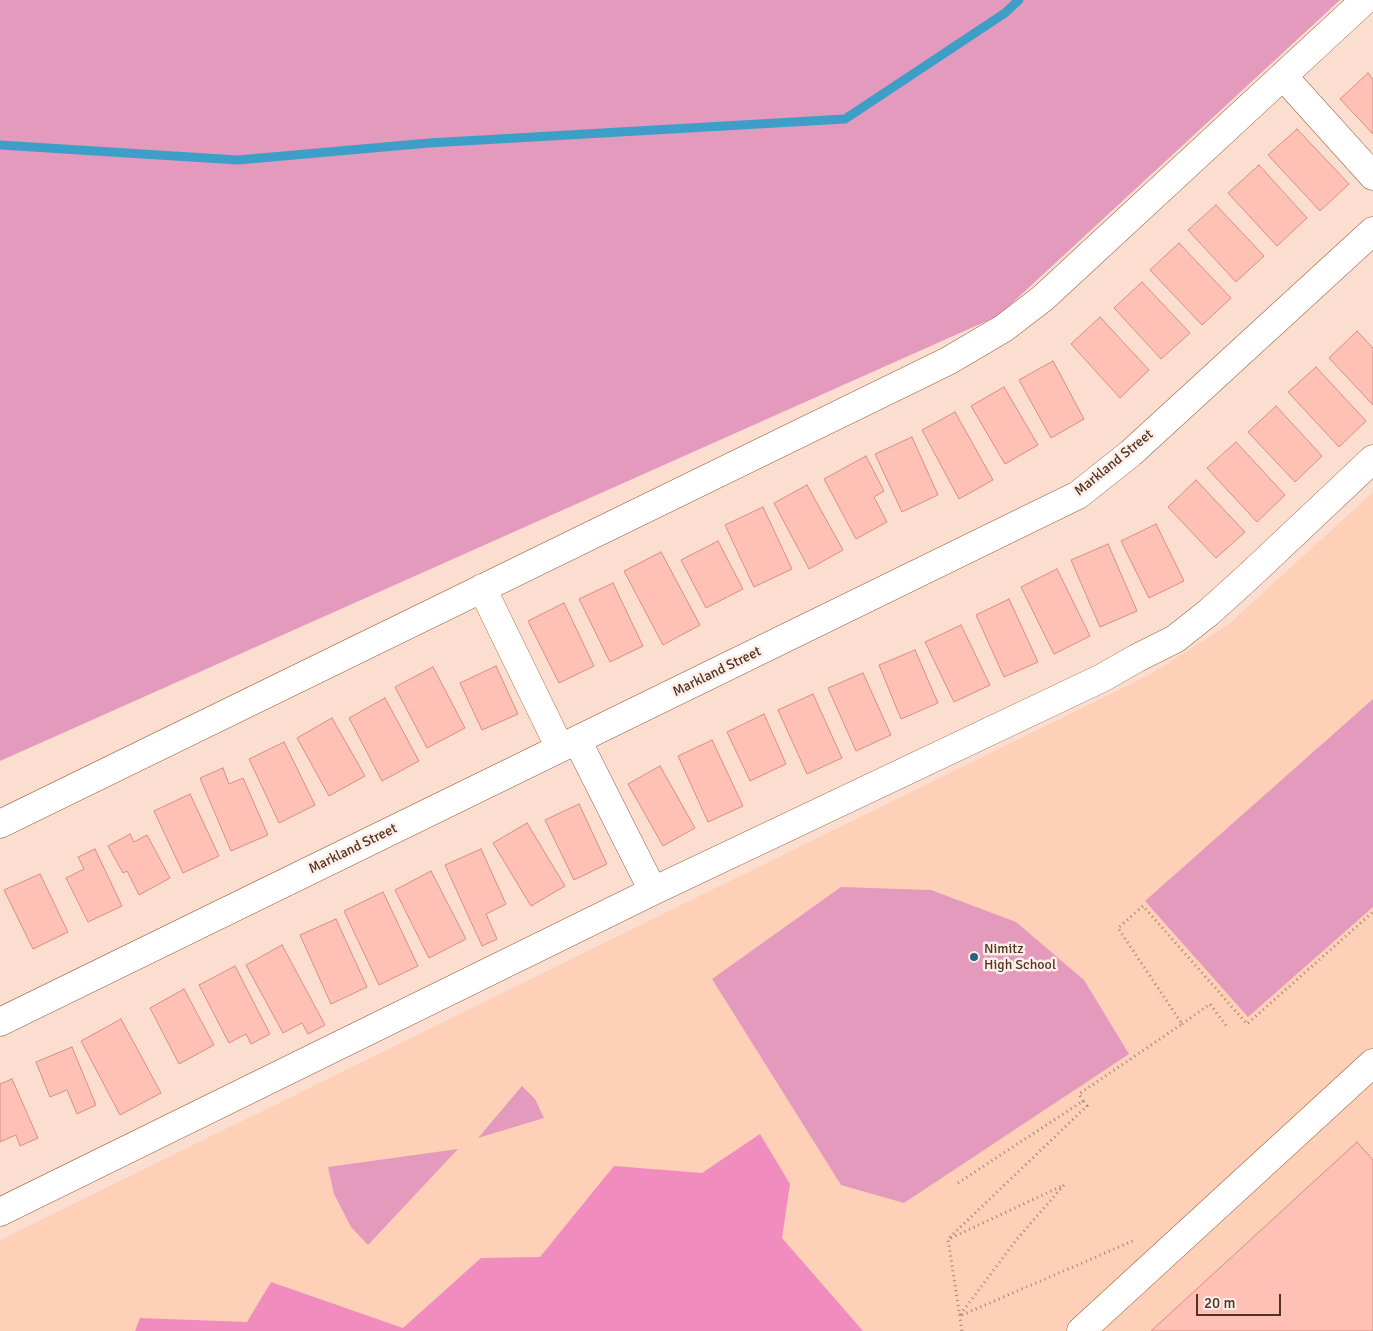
<!DOCTYPE html>
<style>
body{margin:0}
#map{position:relative;width:1373px;height:1331px;overflow:hidden;background:#fbded0;font-family:Signika,sans-serif}
canvas{display:block}
.scale{position:absolute;left:1196px;top:1294px;width:85px;height:22px;box-sizing:border-box;border:2px solid #4f3324;border-top:0;padding-left:6px;font-size:15px;line-height:18px;white-space:nowrap;color:#4f3324;-webkit-text-stroke:4px #fdefe7;paint-order:stroke}
</style>
<div id="map">
<canvas width="1373" height="1331"></canvas>
<div class="scale">20 m</div>
</div>
<script>
const c = document.querySelector('canvas').getContext('2d');
c.lineJoin = 'round';
function fillPath(path, color) {
  c.fillStyle = color;
  c.fill(path, 'evenodd');
}
function shape(rows) {
  const path = new Path2D();
  for (const r of rows) {
    path.moveTo(r[0], r[1]);
    for (let i = 2; i < r.length; i += 2) path.lineTo(r[i], r[i + 1]);
  }
  return path;
}
function trace(path, color, width, dash) {
  c.strokeStyle = color;
  c.lineWidth = width;
  c.lineCap = dash ? 'butt' : 'round';
  c.setLineDash(dash || []);
  c.stroke(path);
}
function drawText(font, color, halo, rows, align = 'center') {
  c.font = font + ' Signika,sans-serif';
  c.lineWidth = 5;
  c.setLineDash([]);
  c.textBaseline = 'middle';
  c.strokeStyle = halo;
  c.fillStyle = color;
  for (const [text, x, y, turn = 0] of rows) {
    c.save();
    c.translate(x, y);
    c.rotate((+turn || 0) * Math.PI / 180);
    c.textAlign = isNaN(turn) ? turn : align;
    if (halo) c.strokeText(text, 0, 0);
    c.fillText(text, 0, 0);
    c.restore();
  }
}
const built = shape([
 [1373,492,1373,1331,0,1331,0,1240,1151,674,1229,624]
]);
const green = shape([
 [0,0,1340,0,998,316,0,761],
 [1373,699,1373,907,1248,1017,1145,901],
 [841,887,931,890,1016,922,1084,980,1129,1054,904,1203,841,1185,712,979],
 [522,1086,535,1099,544,1118,478,1138],
 [458,1149,368,1245,351,1227,334,1194,328,1167]
]);
const forest = shape([
 [760,1134,790,1184,782,1238,863,1331,135,1331,140,1318,247,1322,271,1282,403,1328,481,1258,540,1257,614,1166,702,1173]
]);
const stream = shape([
 [0,145,238,160,429,143,845,119,1005,13,1019,0]
]);
const building = shape([
 [1368,73,1373,79,1373,134,1340,99,1368,73],
 [1297,129,1349,184,1320,211,1268,155,1297,129],
 [1259,165,1307,218,1277,246,1228,193,1259,165],
 [1216,205,1264,256,1236,282,1188,230,1216,205],
 [1179,243,1231,298,1202,325,1150,270,1179,243],
 [1142,282,1190,333,1161,359,1114,308,1142,282],
 [1100,317,1149,370,1120,398,1071,344,1100,317],
 [1357,331,1373,348,1373,405,1329,358,1357,331],
 [1053,361,1084,419,1051,438,1019,380,1053,361],
 [1316,367,1366,421,1339,447,1288,392,1316,367],
 [1004,387,1038,445,1005,464,971,406,1004,387],
 [1276,406,1322,456,1295,482,1248,432,1276,406],
 [955,412,993,480,959,499,922,430,955,412],
 [912,437,938,495,902,512,875,454,912,437],
 [1236,442,1285,495,1257,522,1207,468,1236,442],
 [866,456,884,491,874,497,887,522,856,539,824,479,866,456],
 [1196,480,1245,532,1216,558,1168,507,1196,480],
 [807,485,843,550,809,569,774,503,807,485],
 [763,507,792,569,754,587,725,525,763,507],
 [1156,524,1184,581,1149,598,1121,541,1156,524],
 [718,541,743,589,706,608,681,560,718,541],
 [1108,544,1137,611,1100,627,1071,560,1108,544],
 [661,552,700,625,663,645,624,571,661,552],
 [1057,569,1090,636,1054,654,1021,587,1057,569],
 [613,583,643,646,610,662,579,599,613,583],
 [1009,599,1038,662,1004,677,976,615,1009,599],
 [564,603,594,666,559,683,528,621,564,603],
 [961,625,990,685,954,702,925,642,961,625],
 [915,650,938,703,901,719,879,665,915,650],
 [496,666,518,714,482,730,460,683,496,666],
 [433,667,465,728,427,748,395,687,433,667],
 [863,673,891,735,856,751,828,688,863,673],
 [813,694,842,758,807,774,778,710,813,694],
 [385,698,419,761,382,781,349,718,385,698],
 [764,714,786,764,750,781,727,732,764,714],
 [332,718,365,776,329,796,297,738,332,718],
 [712,740,743,806,708,822,678,756,712,740],
 [284,742,315,805,279,823,249,759,284,742],
 [660,766,695,828,663,846,628,784,660,766],
 [223,768,229,784,243,778,268,835,231,851,200,778,223,768],
 [190,794,219,856,183,873,154,811,190,794],
 [579,804,607,864,574,880,545,820,579,804],
 [527,823,565,886,531,906,493,843,527,823],
 [130,834,134,842,147,835,170,878,139,895,127,871,123,873,108,846,130,834],
 [95,849,122,906,88,922,66,878,84,869,78,857,95,849],
 [481,849,506,904,486,914,497,939,482,946,445,865,481,849],
 [431,871,466,939,429,958,395,890,431,871],
 [40,874,68,932,33,949,4,890,40,874],
 [383,892,418,966,379,985,344,911,383,892],
 [336,919,367,987,331,1004,300,935,336,919],
 [282,945,325,1025,308,1034,302,1023,283,1033,246,965,282,945],
 [235,966,270,1034,251,1044,246,1034,229,1043,199,985,235,966],
 [184,989,214,1045,179,1064,150,1008,184,989],
 [121,1019,161,1093,120,1115,81,1041,121,1019],
 [72,1047,96,1105,77,1114,67,1090,50,1097,36,1062,72,1047],
 [12,1079,38,1138,20,1146,16,1135,0,1142,0,1084,12,1079],
 [1357,1142,1373,1160,1373,1331,1151,1331,1357,1142]
]);
const path = shape([
 [1182,1024,1210,1004,1227,1027],
 [1083,1101,1079,1094,1182,1024,1118,928,1143,906,1247,1024,1373,912],
 [958,1183,1083,1101,1087,1106,948,1239,962,1331],
 [951,1238,1064,1185,1017,1239,960,1315],
 [962,1315,1135,1240]
]);
const minor = shape([
 [1283,76,1373,176],
 [482,588,560,748],
 [577,740,653,891],
 [0,824,948,361,1004,328,1043,298,1365,0],
 [0,1022,1078,495,1131,453,1373,231],
 [0,1212,653,891,1102,678,1137,658,1175,639,1208,613,1249,576,1373,459],
 [1081,1331,1373,1063]
]);
const markers = [
 [974,957,5,"#2a637d"]
];
const streetNames = [
 ["Markland Street",1114,463,-39],
 ["Markland Street",717,672,-26],
 ["Markland Street",353,849,-26]
];
const poiNames = [
 ["Nimitz",984,949],
 ["High School",984,965]
];
fillPath(built, '#fed0b7');
fillPath(green, '#e49abd');
fillPath(forest, '#f08cbe');
trace(stream, '#3d9fc8', 9);
fillPath(building, '#ffc0b5');
trace(building, '#d88e81', 1);
trace(minor, '#9d603d', 29);
trace(path, '#9f8274', 3, [1, 4]);
trace(minor, '#fff', 28);
for (const [x, y, r, color] of markers) {
  const dot = new Path2D();
  dot.arc(x, y, r, 0, 2 * Math.PI);
  c.fillStyle = color;
  c.fill(dot);
  trace(dot, '#fdefe7', 2);
}
drawText('14px', '#4f3324', '#fdefe7', streetNames);
drawText('14px', '#4f3324', '#fdefe7', poiNames, 'left');
</script>
